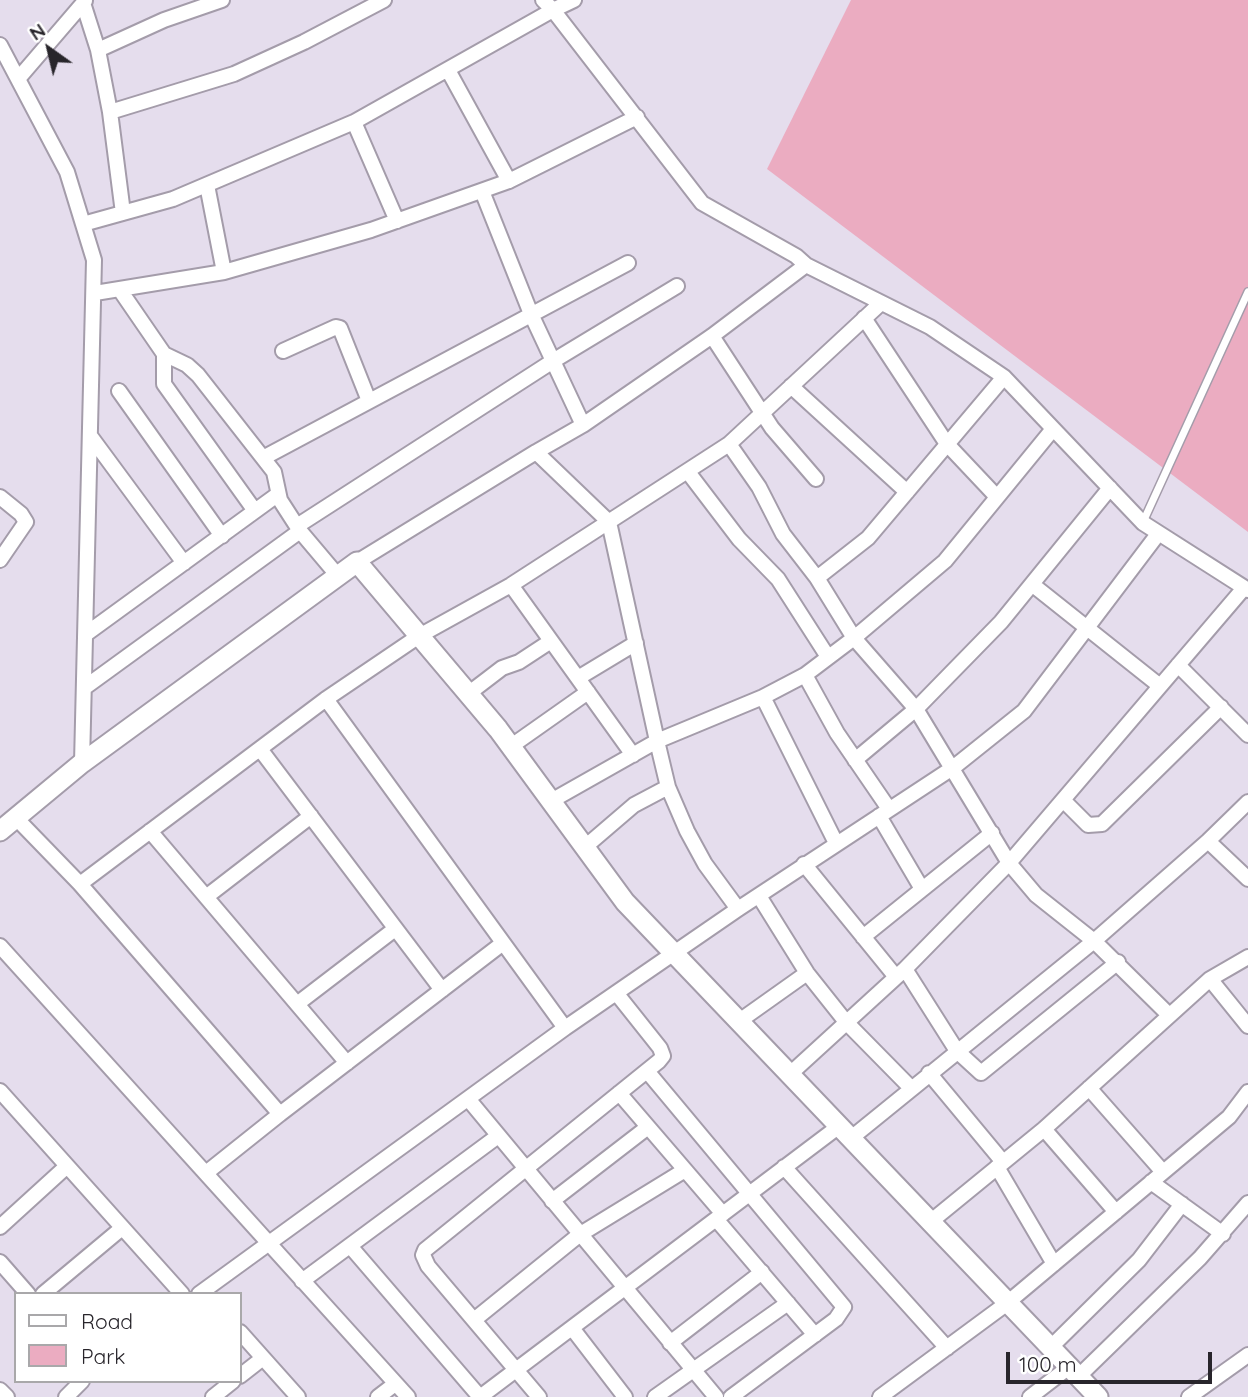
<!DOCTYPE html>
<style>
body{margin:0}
#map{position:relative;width:1248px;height:1397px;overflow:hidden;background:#e5dded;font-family:Quicksand,sans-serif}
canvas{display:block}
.legend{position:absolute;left:14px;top:1292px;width:228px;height:91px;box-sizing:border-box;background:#fff;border:2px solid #a9a8aa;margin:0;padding:9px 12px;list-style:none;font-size:21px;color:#28252b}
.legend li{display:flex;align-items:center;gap:14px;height:35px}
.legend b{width:35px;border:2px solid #a9a8aa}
.north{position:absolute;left:14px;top:14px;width:70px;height:70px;-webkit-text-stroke:5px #fff;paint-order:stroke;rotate:326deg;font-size:19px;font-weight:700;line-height:28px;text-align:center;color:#28252b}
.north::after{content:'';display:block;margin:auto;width:24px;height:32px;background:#28252b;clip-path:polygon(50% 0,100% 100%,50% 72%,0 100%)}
.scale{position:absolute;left:1006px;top:1352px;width:206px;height:32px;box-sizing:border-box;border:4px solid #28252b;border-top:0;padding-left:9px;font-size:21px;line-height:24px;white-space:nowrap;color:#28252b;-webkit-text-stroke:5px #fff;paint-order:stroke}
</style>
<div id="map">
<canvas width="1248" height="1397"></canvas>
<ul class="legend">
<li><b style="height:9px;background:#fff"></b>Road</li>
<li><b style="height:19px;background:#ebacc1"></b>Park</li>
</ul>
<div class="north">N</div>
<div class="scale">100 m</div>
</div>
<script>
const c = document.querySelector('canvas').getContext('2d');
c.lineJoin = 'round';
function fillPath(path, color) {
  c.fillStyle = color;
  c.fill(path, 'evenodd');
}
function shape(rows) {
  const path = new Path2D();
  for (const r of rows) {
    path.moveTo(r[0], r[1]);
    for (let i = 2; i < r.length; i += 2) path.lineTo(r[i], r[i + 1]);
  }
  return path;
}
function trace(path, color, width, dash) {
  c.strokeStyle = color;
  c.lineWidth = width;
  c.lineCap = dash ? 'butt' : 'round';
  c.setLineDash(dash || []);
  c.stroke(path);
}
const green = shape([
 [851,0,1248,0,1248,532,767,169]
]);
const service = shape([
 [1143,522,1248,292]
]);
const minor = shape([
 [543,0,553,10,574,0],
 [84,6,98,50,110,112,123,213],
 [0,45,67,172,94,260,82,763],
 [98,50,164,20,222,0],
 [448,70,509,181],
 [18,79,85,1],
 [110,112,234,74,304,42,384,0],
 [354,122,397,221],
 [207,185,224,272],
 [482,191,531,314,583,425,536,452,609,522,657,741,551,801],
 [83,224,173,199,354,122,553,10,702,203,796,256,806,265,930,327,1004,377,1143,523,1248,590],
 [120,290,164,354,187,365,198,375,274,472,280,500,300,531,338,576],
 [95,293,224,272,371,230,509,181,637,117],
 [864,318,947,444,997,497],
 [712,336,772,428,816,479],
 [283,351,336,327,340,328,369,401],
 [164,354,164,384,255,511],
 [791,386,907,492],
 [119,391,222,536],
 [583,425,712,336,806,265],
 [91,437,184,563],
 [729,444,759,487,783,534,817,578,854,638,916,709,1009,863,905,969,789,1075],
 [263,458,628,263],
 [688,472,739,539,778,579,828,657],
 [0,497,21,514,26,522,0,560],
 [297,526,553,361,677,286],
 [357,562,536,452],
 [817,578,868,538,1004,377],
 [511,585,633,755],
 [1033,585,1160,686],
 [86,634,277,495],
 [1178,665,1248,735],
 [805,675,837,733,889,809],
 [578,678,636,643],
 [84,688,300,531],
 [468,694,502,668,519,662,551,641],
 [763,697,836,843],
 [326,699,565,1028],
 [510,747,588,692],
 [260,749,442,990],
 [855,760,916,709,1001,622,1110,488],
 [1063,800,1088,825,1102,824,1221,707],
 [879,816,922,889],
 [16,818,80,884,326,699,419,636,511,585,729,444,881,303],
 [150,831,347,1063],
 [1208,841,1248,879],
 [585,847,634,805,668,787],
 [804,864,896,977],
 [80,884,280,1114,206,1173],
 [759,896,807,973,846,1022,911,1088],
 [206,897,311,816],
 [738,909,705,864,687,831,668,787,657,741,763,697,805,675,854,638,945,561,1053,429],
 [863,937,992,833],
 [0,946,408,1397],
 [905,969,957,1051,981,1073,1118,962],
 [1210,979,1248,1026],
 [297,1004,395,929],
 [1168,1014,1094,941,1036,895,1009,863,1244,588],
 [738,1022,807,973],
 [647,1071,844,1307,836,1319,731,1397],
 [929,1073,1003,1162],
 [1089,1088,1163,1172],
 [0,1091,182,1294],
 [619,1093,723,1214],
 [469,1100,716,1397],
 [280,1114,503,943],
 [1044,1129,1116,1212],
 [850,1139,1094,941,1208,841,1248,802],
 [784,1167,947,1348],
 [997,1167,1054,1264],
 [1151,1182,1223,1234],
 [552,1201,648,1127],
 [716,1219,815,1335],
 [929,1223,1044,1129,1210,979,1248,957],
 [0,1227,67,1166],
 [350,1246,480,1397],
 [0,1262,28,1294],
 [302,1281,498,1136],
 [43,1294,122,1228],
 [199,1294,565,1028,738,909,954,767,1024,711,1158,534],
 [474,1320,579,1235,685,1170],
 [572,1328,625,1397],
 [240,1332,298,1397],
 [670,1343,762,1272],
 [1050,1348,1139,1260,1182,1204],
 [240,1376,263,1358],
 [1078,1377,1200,1258,1248,1203],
 [0,1390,7,1397],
 [66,1397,82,1381],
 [213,1397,233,1381],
 [378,1397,395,1384],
 [480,1397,838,1127],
 [539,1397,428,1266,423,1255,425,1250,659,1061,663,1056,660,1048,617,994],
 [655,1397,788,1303],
 [880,1397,1006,1304,1229,1117,1248,1092],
 [1030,1397,1069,1367],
 [1189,1397,1248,1355]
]);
const tertiary = shape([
 [0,831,82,763,357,562,498,729,625,902,1098,1397]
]);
fillPath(green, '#ebacc1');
trace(service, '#a49caa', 10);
trace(minor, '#a49caa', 18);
trace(tertiary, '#a49caa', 23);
trace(service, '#fff', 7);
trace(minor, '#fff', 14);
trace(tertiary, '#fff', 19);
</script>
